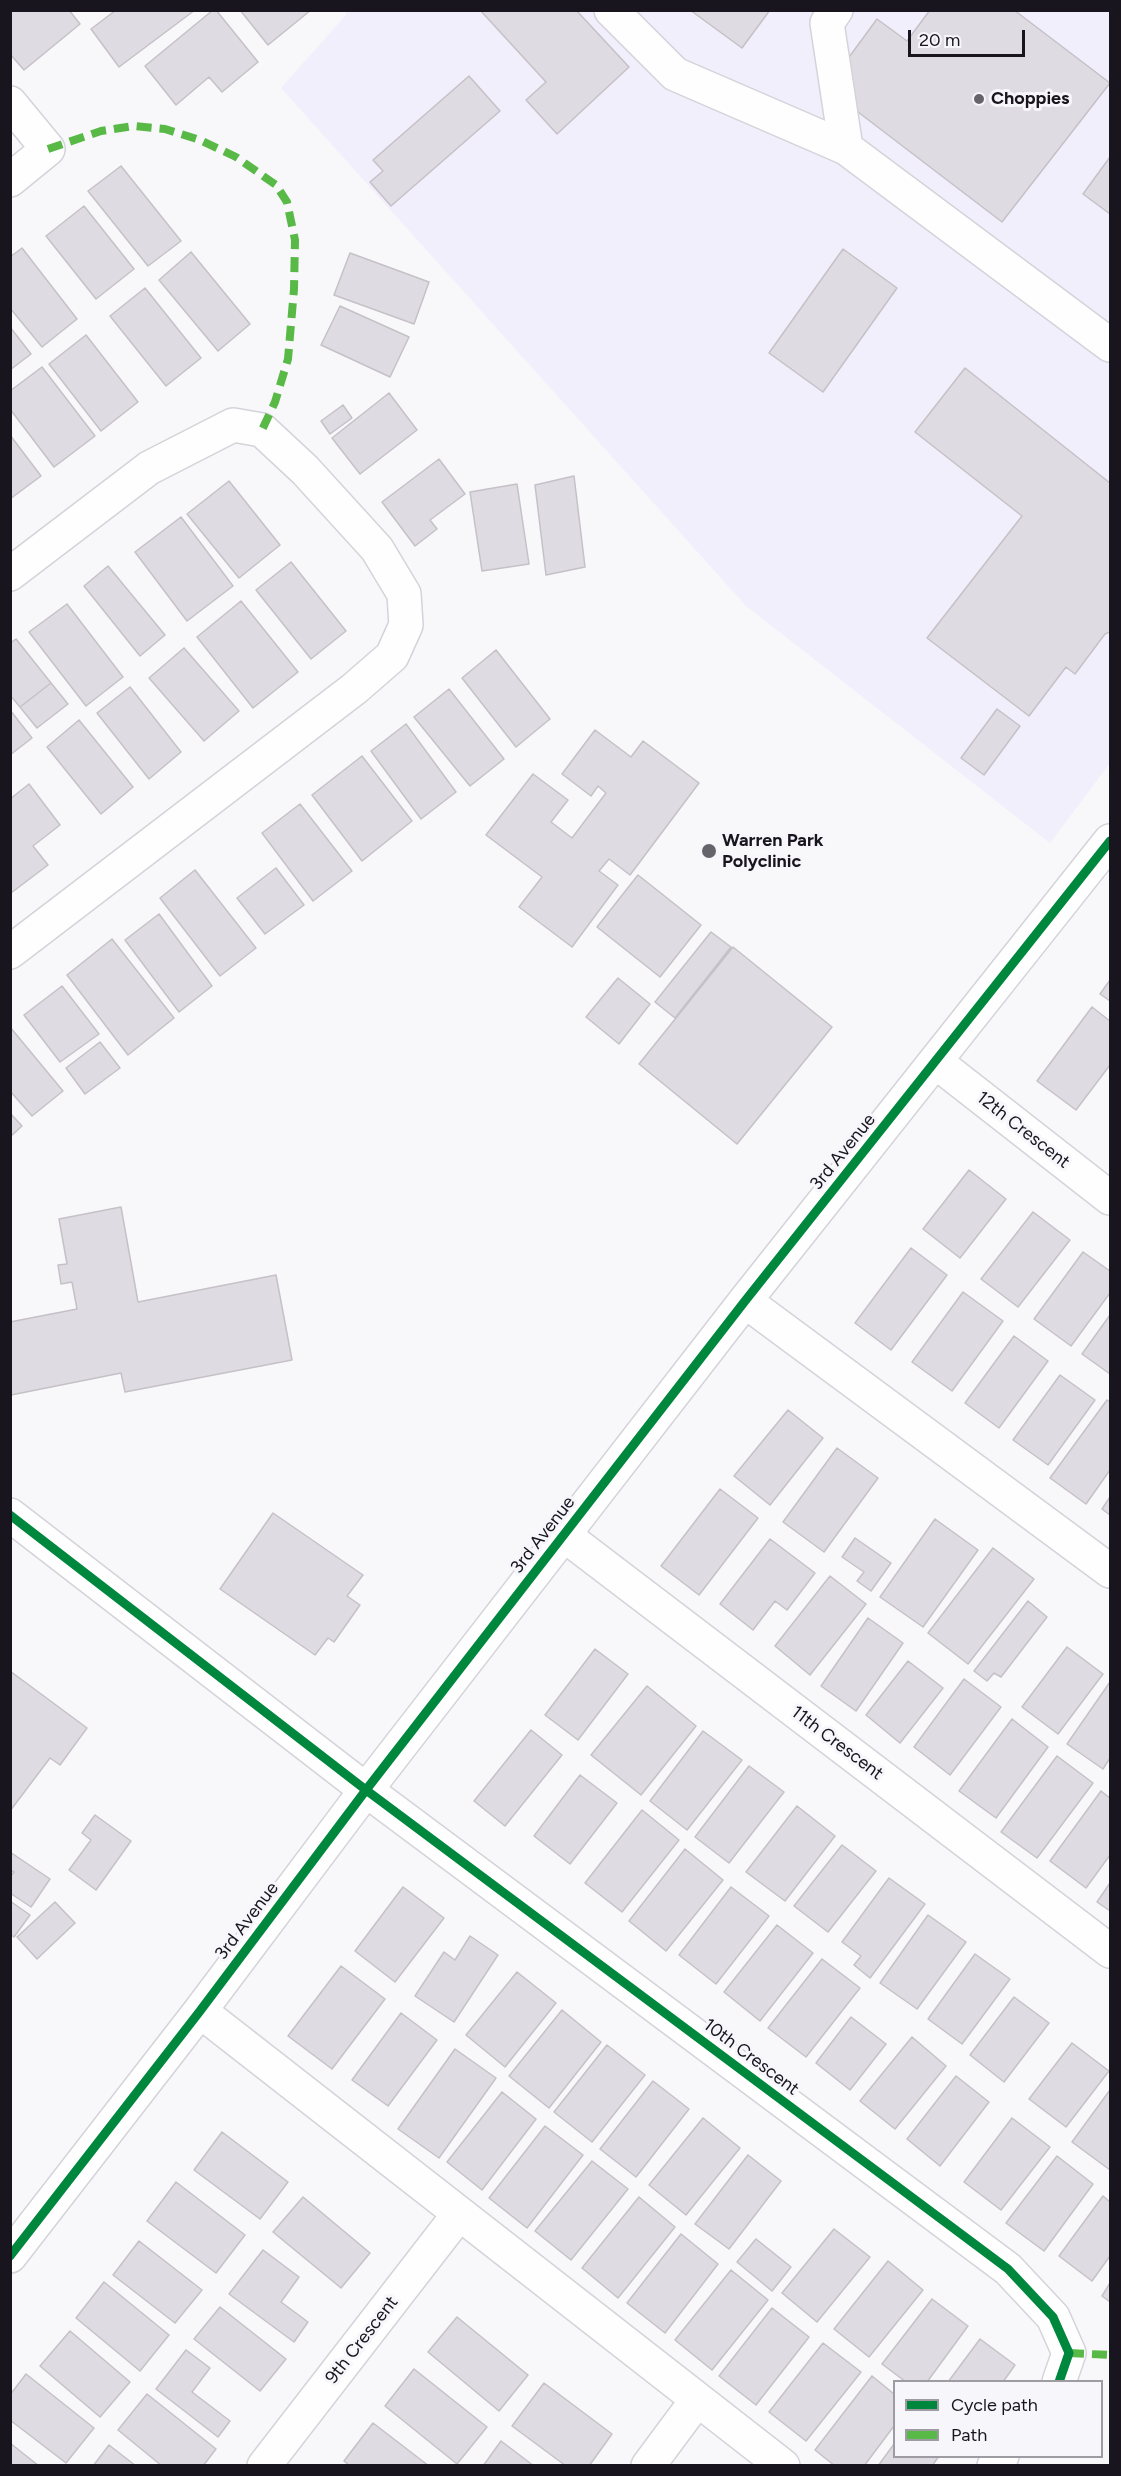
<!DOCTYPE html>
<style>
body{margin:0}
#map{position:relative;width:1121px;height:2476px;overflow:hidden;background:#f8f7fa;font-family:Figtree,sans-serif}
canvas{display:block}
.frame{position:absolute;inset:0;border:12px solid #18151e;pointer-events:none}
.legend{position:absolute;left:893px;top:2380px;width:210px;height:78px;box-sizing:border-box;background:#f7f6fb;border:2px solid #9e9ca3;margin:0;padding:8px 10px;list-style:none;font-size:18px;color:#18151e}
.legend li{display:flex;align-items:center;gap:12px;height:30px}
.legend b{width:30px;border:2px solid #9e9ca3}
.scale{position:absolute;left:908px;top:30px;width:117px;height:27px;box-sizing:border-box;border:3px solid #18151e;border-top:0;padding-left:8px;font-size:18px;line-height:21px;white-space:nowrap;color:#18151e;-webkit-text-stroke:4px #f7f6fb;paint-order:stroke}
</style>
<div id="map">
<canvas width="1121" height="2476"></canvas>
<div class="frame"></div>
<ul class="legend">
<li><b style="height:8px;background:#00873e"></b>Cycle path</li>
<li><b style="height:8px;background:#58b947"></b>Path</li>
</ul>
<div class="scale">20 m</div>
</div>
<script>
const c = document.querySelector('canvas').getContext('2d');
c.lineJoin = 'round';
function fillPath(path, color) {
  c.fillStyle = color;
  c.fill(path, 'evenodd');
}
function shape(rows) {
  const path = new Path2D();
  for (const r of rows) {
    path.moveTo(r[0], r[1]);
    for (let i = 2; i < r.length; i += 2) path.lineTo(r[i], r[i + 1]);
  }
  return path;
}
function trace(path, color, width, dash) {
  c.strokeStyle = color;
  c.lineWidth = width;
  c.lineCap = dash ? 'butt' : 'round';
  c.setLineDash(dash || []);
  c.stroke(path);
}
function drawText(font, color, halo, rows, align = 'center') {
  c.font = font + ' Figtree,sans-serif';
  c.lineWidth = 6;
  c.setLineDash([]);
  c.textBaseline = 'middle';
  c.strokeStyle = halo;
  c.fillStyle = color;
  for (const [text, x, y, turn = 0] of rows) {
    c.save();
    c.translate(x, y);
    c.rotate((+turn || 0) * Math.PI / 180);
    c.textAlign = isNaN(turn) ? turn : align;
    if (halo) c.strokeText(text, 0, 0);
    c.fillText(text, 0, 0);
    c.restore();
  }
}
const built = shape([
 [347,11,1110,11,1110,763,1050,843,746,606,281,88,345,16]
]);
const building = shape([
 [10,10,69,10,80,24,24,70,10,54,10,10],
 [116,10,195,10,119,67,91,29,116,10],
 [213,10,216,10,258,62,222,92,209,77,176,105,145,66,213,10],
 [240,10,311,10,268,45,240,10],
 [480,10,576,10,629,67,557,134,526,100,546,82,480,10],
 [690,10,770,10,742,48,690,10],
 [930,10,1014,10,1110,83,1002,222,858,112,844,64,877,19,907,41,930,10],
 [469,76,500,111,391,206,370,182,383,171,373,160,469,76],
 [1110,157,1110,214,1083,194,1110,157],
 [121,166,181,241,148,266,88,191,121,166],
 [84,206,134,269,96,299,46,236,84,206],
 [22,248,77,319,42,347,10,308,10,257,22,248],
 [843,249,897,288,823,392,769,353,843,249],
 [191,252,250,324,218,351,159,280,191,252],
 [350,253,429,282,414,324,334,295,350,253],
 [145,288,201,358,166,386,110,316,145,288],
 [340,306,409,337,390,377,321,345,340,306],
 [10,327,31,354,10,370,10,327],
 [86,335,138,402,101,431,49,364,86,335],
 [42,367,95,436,54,467,10,409,10,391,42,367],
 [965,368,1110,483,1110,632,1105,634,1075,674,1066,667,1029,716,927,638,1022,516,915,432,965,368],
 [389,393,417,430,360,474,332,438,389,393],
 [343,405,352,418,330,434,321,421,343,405],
 [10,435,41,476,10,499,10,435],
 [439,459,465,494,430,520,437,529,415,546,382,502,439,459],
 [574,476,585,567,546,575,535,485,574,476],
 [229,481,280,545,239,578,187,514,229,481],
 [517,484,529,564,482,571,470,492,517,484],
 [181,517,233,586,187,621,135,552,181,517],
 [291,562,346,631,311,659,256,590,291,562],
 [108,566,165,635,140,656,84,586,108,566],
 [241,601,298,672,253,708,197,637,241,601],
 [67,604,123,677,86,706,29,632,67,604],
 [16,639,51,683,20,707,10,695,10,643,16,639],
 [184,648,239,711,204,741,149,678,184,648],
 [496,650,550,719,516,747,462,678,496,650],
 [51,683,68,704,37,728,20,707,51,683],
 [130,687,181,752,149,779,97,713,130,687],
 [449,689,504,759,470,786,414,717,449,689],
 [997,709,1020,726,984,775,961,758,997,709],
 [10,710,32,738,10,755,10,710],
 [79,720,133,787,101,814,47,747,79,720],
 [406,724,456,792,421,819,371,751,406,724],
 [595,730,631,757,643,741,699,783,630,875,609,859,599,871,618,885,572,947,519,907,542,877,486,835,533,774,568,800,551,822,572,838,606,793,598,786,591,796,562,774,595,730],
 [362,756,412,821,362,861,312,795,362,756],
 [29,784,60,825,33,846,48,865,11,893,10,799,29,784],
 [300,804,352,871,313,901,262,833,300,804],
 [276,868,304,905,265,934,237,898,276,868],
 [195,870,256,948,220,976,160,898,195,870],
 [638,875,701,925,660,977,597,927,638,875],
 [159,914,212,986,179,1012,125,940,159,914],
 [711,932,731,947,675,1018,655,1002,711,932],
 [112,939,174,1018,128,1055,67,975,112,939],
 [733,947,832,1027,737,1144,639,1064,733,947],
 [618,978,650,1004,619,1044,586,1017,618,978],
 [1110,980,1110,1001,1100,994,1110,980],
 [62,986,99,1034,60,1062,24,1015,62,986],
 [1092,1007,1110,1021,1110,1065,1076,1110,1037,1081,1092,1007],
 [10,1027,63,1091,32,1116,10,1091,10,1027],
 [100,1042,120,1068,85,1094,66,1068,100,1042],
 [10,1113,22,1126,10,1137,10,1113],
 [969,1170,1006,1199,960,1258,923,1229,969,1170],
 [121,1207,138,1302,276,1275,292,1360,125,1392,121,1373,11,1395,10,1322,77,1309,72,1282,61,1284,58,1265,67,1264,59,1219,121,1207],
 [1033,1212,1070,1240,1018,1307,981,1279,1033,1212],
 [911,1248,947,1275,891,1350,855,1323,911,1248],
 [1083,1252,1110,1271,1110,1293,1071,1346,1034,1319,1083,1252],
 [963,1292,1003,1321,952,1391,912,1362,963,1292],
 [1110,1315,1110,1374,1082,1354,1110,1315],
 [1014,1336,1048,1361,999,1428,965,1403,1014,1336],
 [1060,1375,1095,1400,1048,1465,1013,1440,1060,1375],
 [1107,1400,1110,1402,1110,1470,1086,1504,1050,1478,1107,1400],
 [788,1410,823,1438,770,1505,734,1476,788,1410],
 [837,1448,878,1478,824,1552,783,1522,837,1448],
 [720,1489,758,1518,699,1595,661,1566,720,1489],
 [1110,1497,1110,1515,1102,1509,1110,1497],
 [273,1513,363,1575,347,1596,360,1605,334,1642,328,1638,315,1655,220,1589,273,1513],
 [935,1519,978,1550,923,1627,880,1597,935,1519],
 [855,1538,891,1563,871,1591,857,1581,864,1572,842,1557,855,1538],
 [770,1539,815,1573,787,1610,775,1601,753,1630,720,1604,770,1539],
 [993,1548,1034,1579,968,1664,928,1633,993,1548],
 [830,1576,866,1604,810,1675,775,1646,830,1576],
 [1028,1601,1047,1617,1001,1677,994,1673,987,1681,974,1671,1028,1601],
 [868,1618,903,1643,856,1711,821,1686,868,1618],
 [1067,1647,1103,1674,1058,1734,1022,1707,1067,1647],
 [595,1649,628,1674,578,1740,545,1715,595,1649],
 [908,1661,943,1688,900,1743,866,1715,908,1661],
 [10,1671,87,1728,60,1765,50,1758,10,1811,10,1671],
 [964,1679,1001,1707,950,1775,914,1747,964,1679],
 [1110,1682,1110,1758,1103,1769,1067,1744,1110,1682],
 [647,1686,696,1726,641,1795,591,1755,647,1686],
 [1012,1719,1048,1747,996,1818,959,1791,1012,1719],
 [531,1730,562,1755,505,1826,474,1801,531,1730],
 [703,1731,742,1760,687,1830,650,1801,703,1731],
 [1057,1756,1093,1783,1037,1858,1001,1832,1057,1756],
 [749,1766,784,1792,729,1863,695,1837,749,1766],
 [580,1775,617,1803,570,1864,534,1836,580,1775],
 [1101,1791,1110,1798,1110,1855,1086,1888,1050,1861,1101,1791],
 [797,1806,835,1836,785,1901,746,1872,797,1806],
 [642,1810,679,1840,622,1912,585,1883,642,1810],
 [95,1815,131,1841,96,1890,69,1870,91,1840,82,1833,95,1815],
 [842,1845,876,1871,828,1932,794,1906,842,1845],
 [685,1849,723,1880,666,1951,629,1921,685,1849],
 [10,1852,50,1879,31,1907,10,1893,10,1877,14,1872,10,1870,10,1852],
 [889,1878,925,1904,870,1978,854,1965,861,1956,842,1942,889,1878],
 [1110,1883,1110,1911,1097,1902,1110,1883],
 [403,1887,444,1918,395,1982,355,1951,403,1887],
 [731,1887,769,1916,716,1984,679,1955,731,1887],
 [10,1901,30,1915,14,1937,10,1934,10,1901],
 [55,1902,75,1923,37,1959,17,1937,55,1902],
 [928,1915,966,1942,917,2009,880,1983,928,1915],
 [777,1925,813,1953,760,2021,724,1992,777,1925],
 [470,1936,498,1955,454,2022,415,1996,444,1952,455,1960,470,1936],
 [975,1954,1010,1979,962,2044,928,2019,975,1954],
 [822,1959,860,1988,806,2057,768,2028,822,1959],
 [341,1966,385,1999,332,2069,288,2036,341,1966],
 [517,1972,556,2003,505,2067,466,2035,517,1972],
 [1014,1997,1049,2023,1004,2082,970,2055,1014,1997],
 [562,2010,601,2042,549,2108,509,2076,562,2010],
 [401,2013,437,2040,388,2106,352,2080,401,2013],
 [851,2017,886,2044,850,2090,816,2063,851,2017],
 [912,2037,946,2066,895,2129,860,2101,912,2037],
 [1072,2043,1109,2071,1066,2127,1029,2099,1072,2043],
 [607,2045,645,2075,592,2142,554,2112,607,2045],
 [455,2049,496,2078,439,2158,398,2129,455,2049],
 [956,2076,989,2102,940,2166,907,2139,956,2076],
 [653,2081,689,2109,636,2177,600,2149,653,2081],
 [1110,2090,1110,2170,1072,2142,1110,2090],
 [502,2092,536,2119,482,2190,447,2162,502,2092],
 [703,2118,740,2148,686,2215,649,2185,703,2118],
 [1012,2118,1050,2147,1001,2210,964,2182,1012,2118],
 [545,2126,583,2155,527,2228,489,2198,545,2126],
 [222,2132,288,2182,260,2219,194,2170,222,2132],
 [748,2155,781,2181,729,2249,695,2224,748,2155],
 [1057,2156,1093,2184,1044,2251,1006,2223,1057,2156],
 [592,2161,628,2189,571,2260,535,2231,592,2161],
 [176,2182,245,2235,216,2273,147,2221,176,2182],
 [1103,2196,1110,2202,1110,2256,1092,2281,1059,2256,1103,2196],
 [303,2197,370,2253,341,2288,273,2232,303,2197],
 [639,2197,675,2227,618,2298,582,2268,639,2197],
 [834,2229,870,2257,817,2322,782,2293,834,2229],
 [681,2234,718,2264,665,2333,627,2303,681,2234],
 [756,2239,791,2267,772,2291,737,2262,756,2239],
 [139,2241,202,2290,175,2323,113,2275,139,2241],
 [263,2250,299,2277,281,2302,308,2322,294,2342,229,2294,263,2250],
 [888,2261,923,2290,869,2357,834,2329,888,2261],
 [731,2270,768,2300,712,2370,675,2340,731,2270],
 [104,2282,169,2335,140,2371,76,2318,104,2282],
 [1110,2283,1110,2302,1102,2296,1110,2283],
 [932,2299,968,2326,927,2382,906,2382,882,2364,932,2299],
 [220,2307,286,2359,260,2391,194,2339,220,2307],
 [772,2308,809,2337,756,2405,719,2376,772,2308],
 [457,2317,528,2375,499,2411,428,2352,457,2317],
 [70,2331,130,2382,100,2417,40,2366,70,2331],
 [980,2339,1015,2365,1003,2382,948,2382,980,2339],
 [823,2343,861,2372,806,2441,769,2412,823,2343],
 [186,2350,210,2368,192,2392,230,2421,218,2437,156,2389,186,2350],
 [414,2369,487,2427,457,2464,385,2406,414,2369],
 [26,2374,94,2428,66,2463,10,2420,10,2395,26,2374],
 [872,2376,894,2394,894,2426,864,2466,835,2466,815,2450,872,2376],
 [544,2383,612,2434,589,2466,566,2466,512,2426,544,2383],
 [147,2394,216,2449,203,2466,162,2466,118,2430,147,2394],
 [373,2423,429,2466,350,2466,344,2461,373,2423],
 [501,2441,534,2466,483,2466,501,2441],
 [10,2443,39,2466,10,2466,10,2443],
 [894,2444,894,2456,939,2456,932,2466,878,2466,894,2444],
 [109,2445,136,2466,93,2466,109,2445]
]);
const minor = shape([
 [611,10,675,74,846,148,1110,345],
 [836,10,827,23,846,148],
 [10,103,48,149,10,180],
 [10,574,149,468,233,425,262,430,305,470,377,549,404,594,406,625,392,656,354,689,10,952],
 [936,1062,1110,1198],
 [745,1301,1110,1571],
 [10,1515,366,1790,1008,2269,1053,2317,1069,2353,1059,2382],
 [564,1535,1110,1951],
 [200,2011,783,2466],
 [10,2256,200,2011,366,1790,745,1301,1110,841],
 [264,2466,459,2214],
 [648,2466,697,2400],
 [994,2466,1002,2456]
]);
const quiet = shape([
 [48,149,101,131,134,126,165,129,200,140,236,157,276,185,287,202,295,240,294,289,288,359,275,402,262,430],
 [1069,2353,1110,2355]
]);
const cycleway = shape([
 [10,1515,366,1790,1008,2269,1053,2317,1069,2353,1059,2382],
 [10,2256,200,2011,366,1790,745,1301,1110,841]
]);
const markers = [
 [979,99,6,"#66646b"],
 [709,851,8,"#66646b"]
];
const poiNames = [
 ["Choppies",991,99],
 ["Warren Park",722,841],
 ["Polyclinic",722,862]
];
const streetNames = [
 ["12th Crescent",1023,1130,38],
 ["3rd Avenue",843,1152,-51],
 ["3rd Avenue",543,1535,-52],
 ["11th Crescent",837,1743,37],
 ["3rd Avenue",247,1921,-53],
 ["10th Crescent",751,2057,37],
 ["9th Crescent",362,2340,-52]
];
fillPath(built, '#f2effc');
fillPath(building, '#dfdbe2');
trace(building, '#c5c1c7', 1.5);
trace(minor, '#d5d3da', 36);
trace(minor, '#fefefe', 33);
trace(quiet, '#58b947', 8, [15, 8]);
trace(cycleway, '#00873e', 9);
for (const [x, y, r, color] of markers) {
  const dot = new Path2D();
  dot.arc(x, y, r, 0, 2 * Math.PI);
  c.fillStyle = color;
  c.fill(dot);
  trace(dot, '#f7f6fb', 2);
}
drawText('bold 18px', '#18151e', '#f7f6fb', poiNames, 'left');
drawText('18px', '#18151e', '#f7f6fb', streetNames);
</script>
